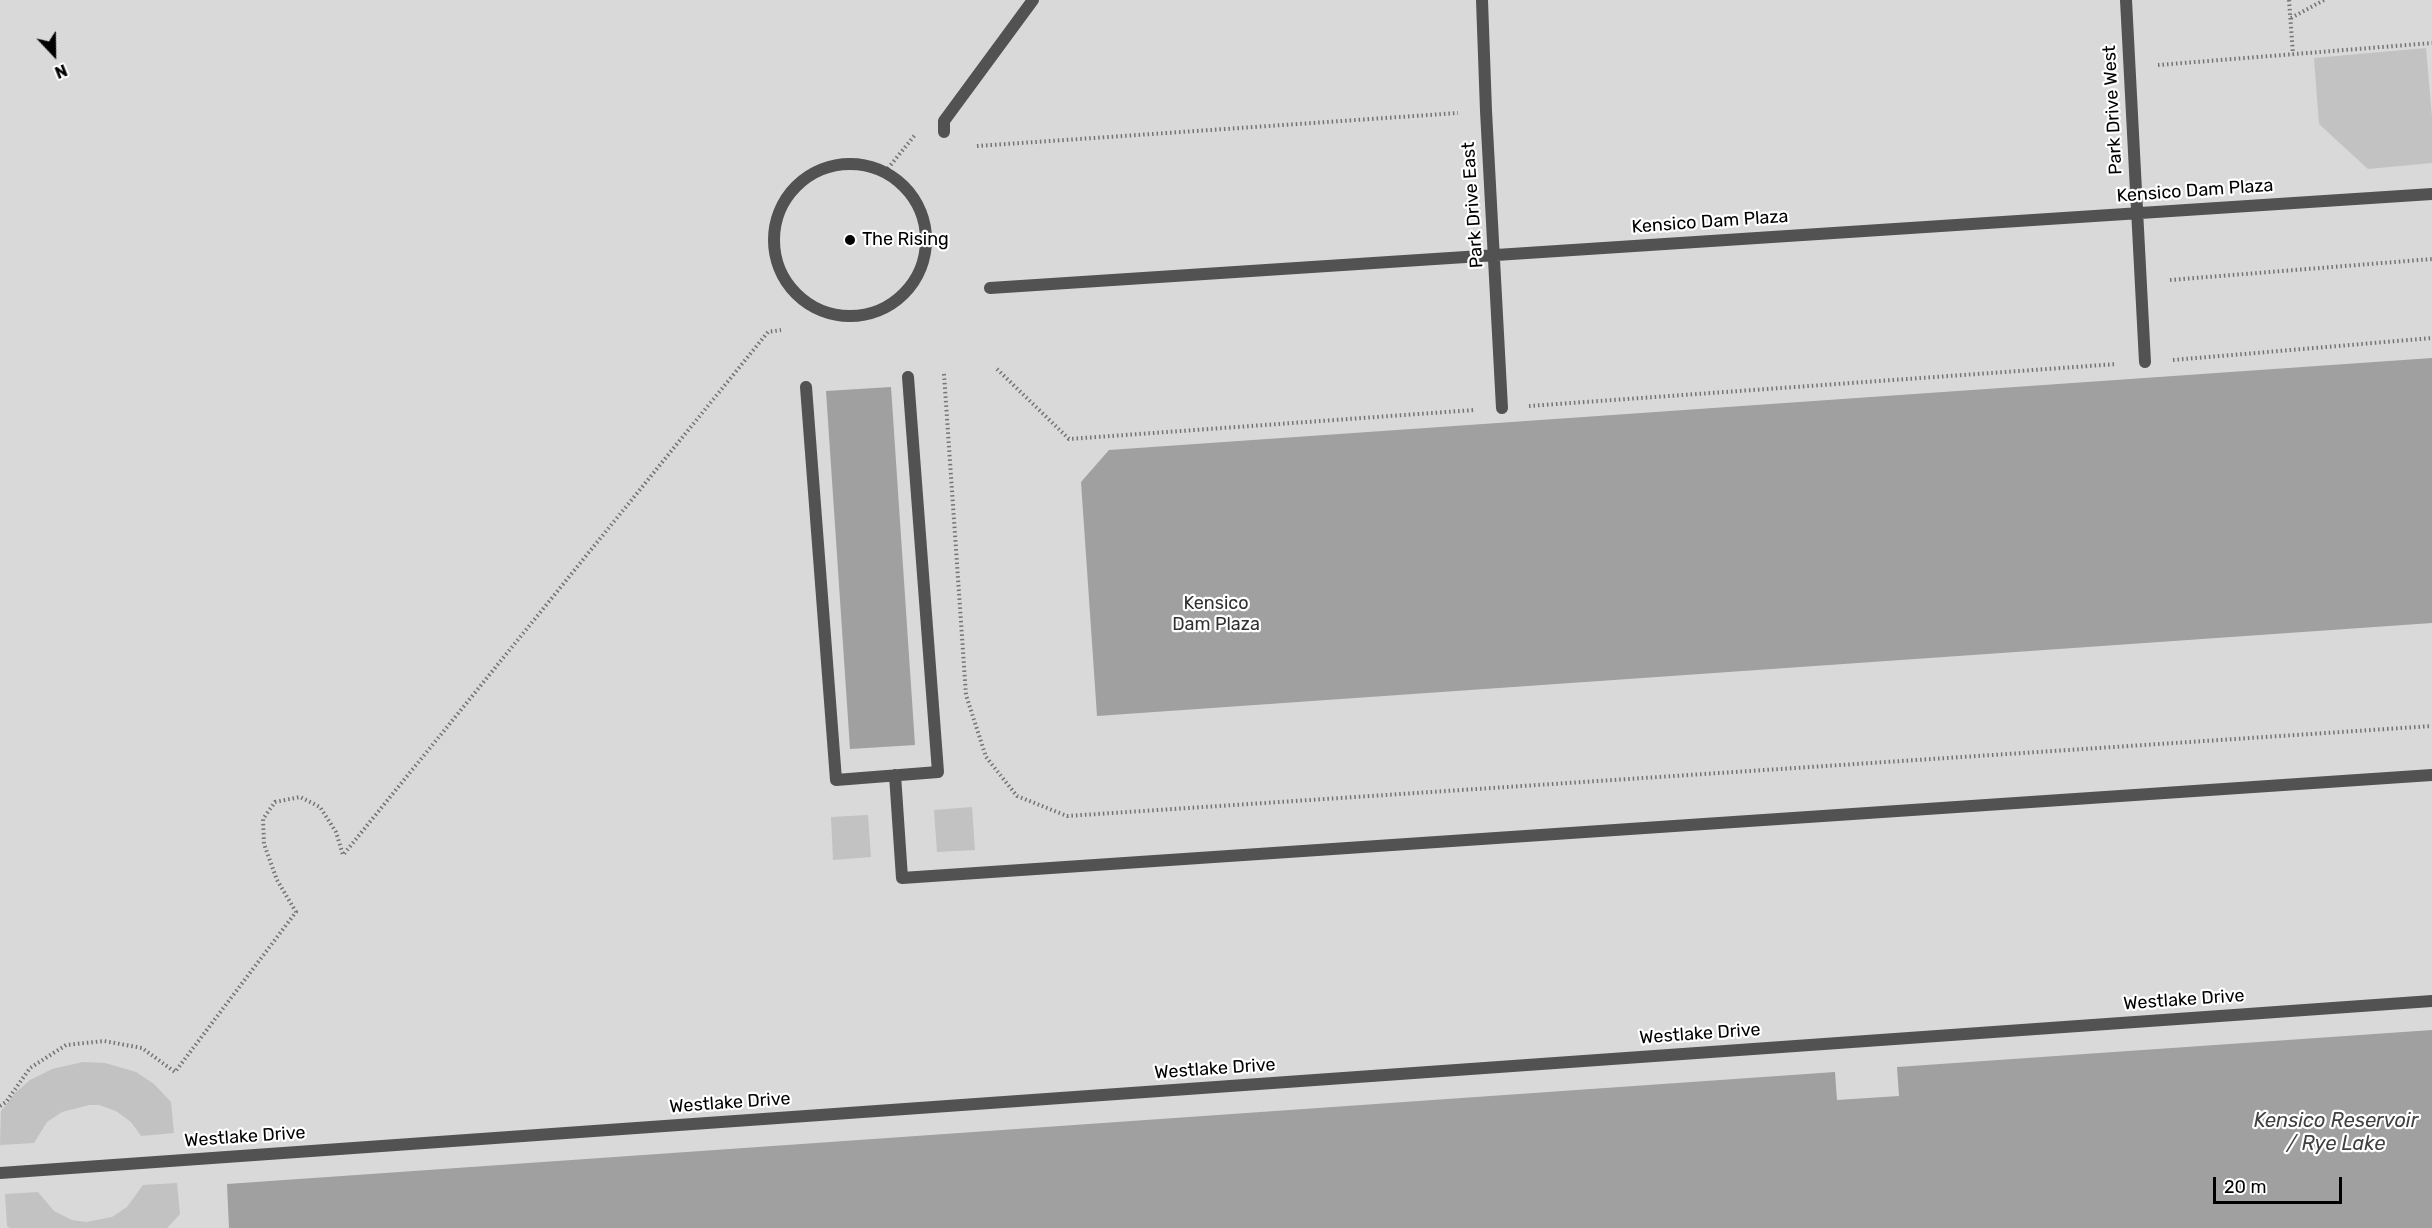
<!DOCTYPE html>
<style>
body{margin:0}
#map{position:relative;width:2432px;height:1228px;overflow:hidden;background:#fff;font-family:Rubik,sans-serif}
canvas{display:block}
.north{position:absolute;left:24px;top:24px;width:60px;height:60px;-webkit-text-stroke:4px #fff;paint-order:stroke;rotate:158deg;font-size:16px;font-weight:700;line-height:24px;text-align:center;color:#000}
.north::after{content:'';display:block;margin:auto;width:21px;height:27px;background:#000;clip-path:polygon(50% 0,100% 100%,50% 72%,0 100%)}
.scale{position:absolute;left:2213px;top:1177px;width:129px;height:27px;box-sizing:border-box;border:3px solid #000;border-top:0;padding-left:8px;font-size:18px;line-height:21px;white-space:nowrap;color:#000;-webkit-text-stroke:4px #fff;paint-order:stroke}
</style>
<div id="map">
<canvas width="2432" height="1228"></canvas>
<div class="north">N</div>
<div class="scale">20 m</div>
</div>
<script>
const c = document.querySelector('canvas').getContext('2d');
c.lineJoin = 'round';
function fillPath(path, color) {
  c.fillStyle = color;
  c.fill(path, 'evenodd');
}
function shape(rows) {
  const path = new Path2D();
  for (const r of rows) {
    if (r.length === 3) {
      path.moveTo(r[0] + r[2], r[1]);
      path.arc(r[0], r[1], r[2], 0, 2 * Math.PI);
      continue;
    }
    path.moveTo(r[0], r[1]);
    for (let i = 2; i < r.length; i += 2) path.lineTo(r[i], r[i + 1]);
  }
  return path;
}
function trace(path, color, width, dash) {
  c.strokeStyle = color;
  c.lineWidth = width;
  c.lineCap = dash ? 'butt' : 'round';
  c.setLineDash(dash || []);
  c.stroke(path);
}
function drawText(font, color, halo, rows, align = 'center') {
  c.font = font + ' Rubik,sans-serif';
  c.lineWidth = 4.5;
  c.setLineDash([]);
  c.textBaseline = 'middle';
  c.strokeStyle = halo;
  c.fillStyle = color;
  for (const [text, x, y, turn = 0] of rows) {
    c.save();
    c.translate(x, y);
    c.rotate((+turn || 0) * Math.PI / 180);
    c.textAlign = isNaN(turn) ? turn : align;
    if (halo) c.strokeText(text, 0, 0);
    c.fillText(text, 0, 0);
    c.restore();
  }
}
const green = shape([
 [0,0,2432,0,2432,1148,1235,1228,0,1228]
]);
const water = shape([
 [2432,358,2432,623,1097,716,1081,482,1109,450],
 [891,387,915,745,850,749,826,391],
 [2432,1030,2432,1228,229,1228,227,1184,1835,1072,1837,1100,1899,1096,1897,1067]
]);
const building = shape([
 [2426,48,2432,117,2432,163,2368,169,2319,124,2314,58],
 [972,807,975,850,937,852,934,810],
 [868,815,871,857,833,860,831,817],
 [83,1062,105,1063,136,1072,154,1084,171,1102,174,1133,141,1136,131,1122,116,1111,99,1105,89,1105,62,1112,47,1122,34,1143,0,1145,1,1111,16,1092,30,1080,52,1069],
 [177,1183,180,1214,167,1228,10,1228,7,1226,5,1194,38,1192,54,1211,72,1220,86,1222,112,1217,127,1207,143,1185]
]);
const path = shape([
 [2289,0,2293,54],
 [2291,18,2324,0],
 [2158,65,2432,43],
 [977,146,1458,113],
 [885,172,915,135],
 [2170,280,2432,259],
 [2173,360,2432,338],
 [997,369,1069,439,1474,410],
 [944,374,966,695,986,757,1017,796,1067,816,2432,726],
 [1529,406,2117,364],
 [0,1106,6,1102,30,1068,66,1045,104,1041,142,1048,175,1072,296,912,277,880,264,844,263,819,275,802,300,797,320,807,336,832,343,855,768,332,781,330]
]);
const street = shape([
 [1482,0,1486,111,1502,408],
 [2126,0,2145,362],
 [944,132,944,121,1033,0],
 [850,240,76],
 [990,288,2432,194],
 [806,387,836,780,938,772,908,377],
 [895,775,902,878,2432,775],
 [0,1173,2432,1001]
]);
const markers = [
 [850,240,6,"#000"]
];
const streetNames = [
 ["Park Drive West",2113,110,-93],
 ["Kensico Dam Plaza",2195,191,-4],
 ["Park Drive East",1473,205,-94],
 ["Kensico Dam Plaza",1710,222,-4],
 ["Westlake Drive",2184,1000,-4],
 ["Westlake Drive",1700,1034,-4],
 ["Westlake Drive",1215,1069,-4],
 ["Westlake Drive",730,1103,-4],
 ["Westlake Drive",245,1137,-4]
];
const poiNames = [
 ["The Rising",862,240]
];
const parkNames = [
 ["Kensico",1216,604],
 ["Dam Plaza",1216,625]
];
const waterNames = [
 ["Kensico Reservoir",2336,1121],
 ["/ Rye Lake",2336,1144]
];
fillPath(green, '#d9d9d9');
fillPath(water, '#a0a0a0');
fillPath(building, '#c2c2c2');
trace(path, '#747474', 4, [1.5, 3]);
trace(street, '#525252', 12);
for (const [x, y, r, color] of markers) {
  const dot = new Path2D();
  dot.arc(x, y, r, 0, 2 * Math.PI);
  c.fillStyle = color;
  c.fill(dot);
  trace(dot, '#fff', 2);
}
drawText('18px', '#000', '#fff', streetNames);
drawText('18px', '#000', '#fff', poiNames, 'left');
drawText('18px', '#303030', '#fff', parkNames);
drawText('italic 20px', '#414141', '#fff', waterNames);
</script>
